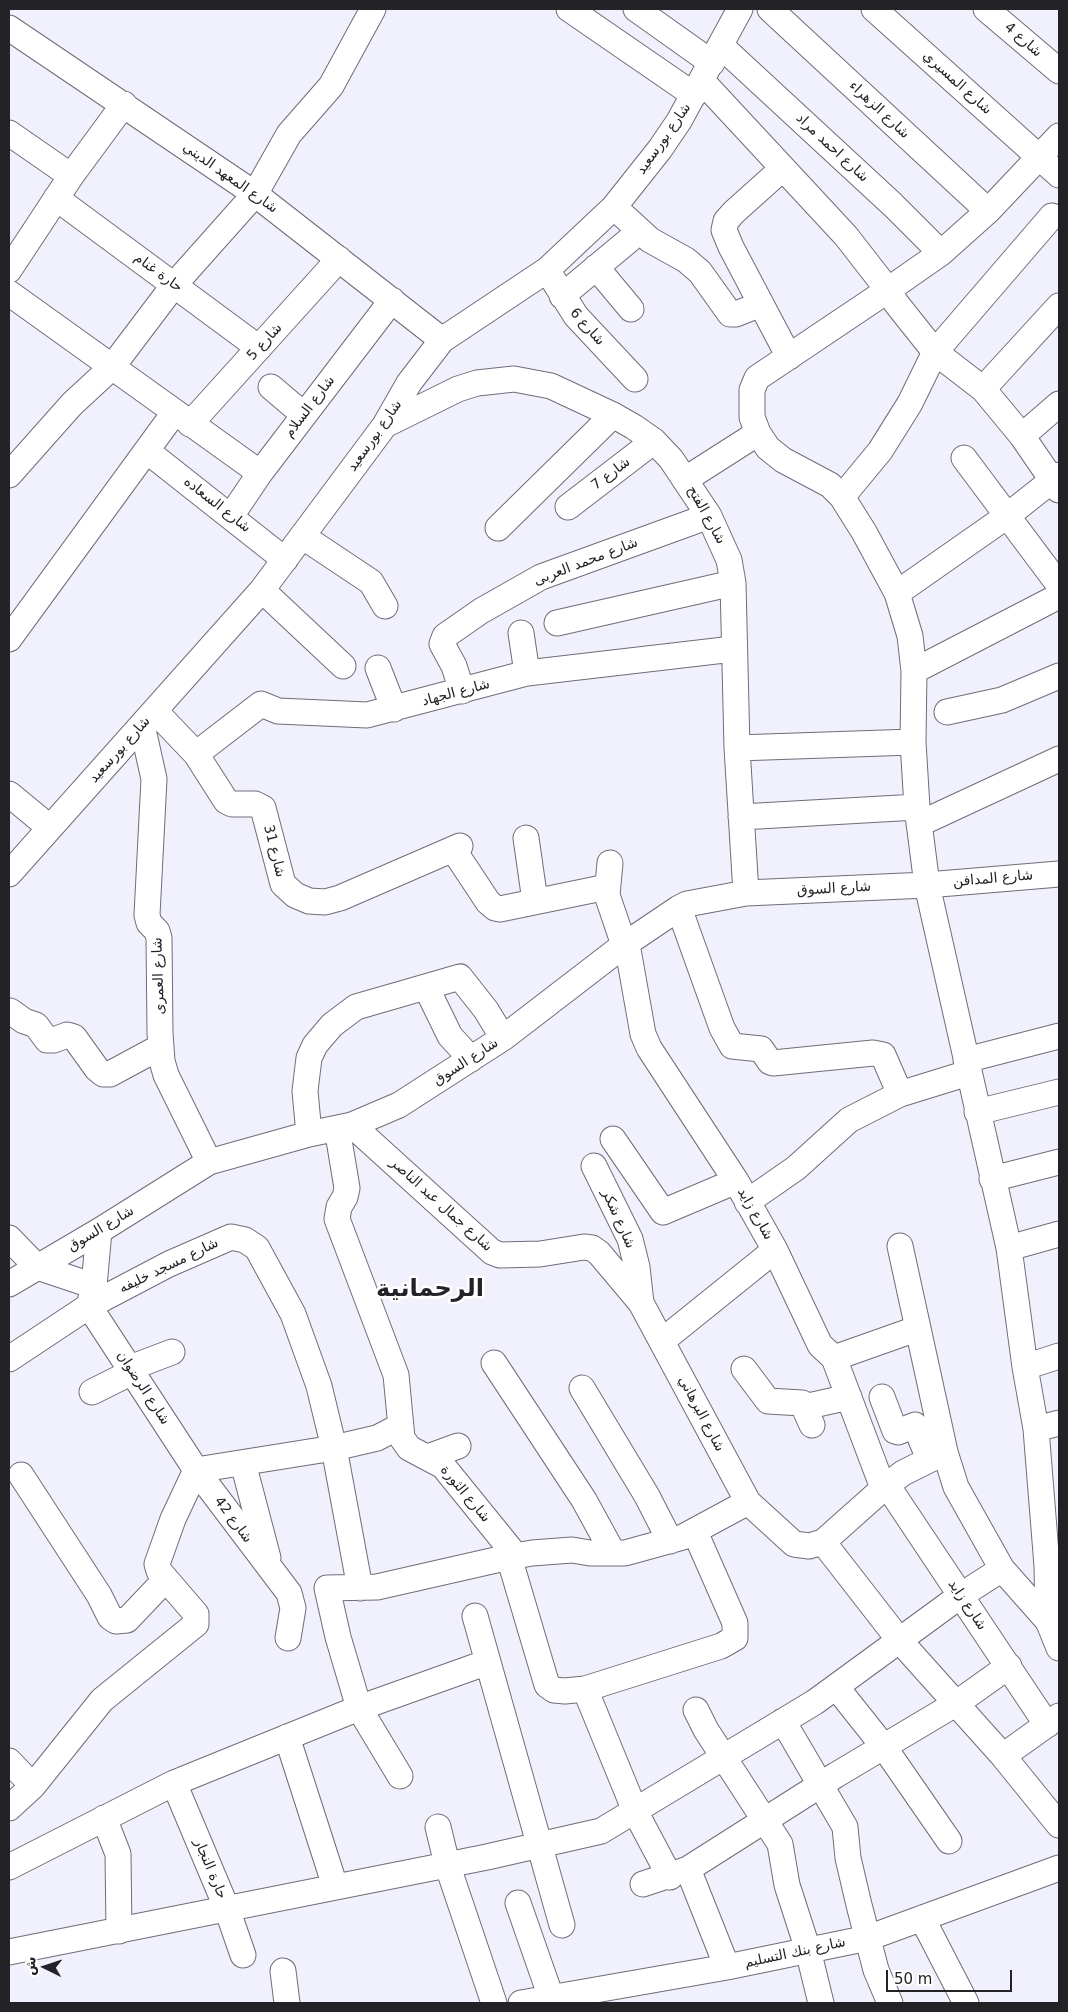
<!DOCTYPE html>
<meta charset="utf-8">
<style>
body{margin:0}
#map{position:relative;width:1068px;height:2012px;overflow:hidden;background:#f1f0fd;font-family:"DejaVu Sans",Vazirmatn,sans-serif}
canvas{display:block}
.frame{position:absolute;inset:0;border:10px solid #232227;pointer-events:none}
.north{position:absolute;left:20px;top:1942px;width:50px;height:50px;-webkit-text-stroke:4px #fff;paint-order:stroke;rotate:274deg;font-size:14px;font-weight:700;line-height:20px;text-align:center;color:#232227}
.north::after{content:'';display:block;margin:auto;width:18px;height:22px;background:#232227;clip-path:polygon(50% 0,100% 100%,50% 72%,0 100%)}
.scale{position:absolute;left:886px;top:1970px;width:126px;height:22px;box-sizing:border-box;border:2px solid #232227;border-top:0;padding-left:6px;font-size:15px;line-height:18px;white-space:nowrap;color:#232227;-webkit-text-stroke:4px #fff;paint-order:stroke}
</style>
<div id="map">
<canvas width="1068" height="2012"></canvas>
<div class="frame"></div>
<div class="north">ش</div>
<div class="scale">50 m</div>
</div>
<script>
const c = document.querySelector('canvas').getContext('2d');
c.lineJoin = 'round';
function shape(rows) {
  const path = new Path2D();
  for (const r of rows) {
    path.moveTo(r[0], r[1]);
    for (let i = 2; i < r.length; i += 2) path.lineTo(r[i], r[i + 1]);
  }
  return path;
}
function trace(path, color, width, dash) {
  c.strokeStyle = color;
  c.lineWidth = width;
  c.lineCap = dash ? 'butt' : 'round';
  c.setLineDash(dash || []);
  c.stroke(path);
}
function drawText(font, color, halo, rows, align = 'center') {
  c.font = font + ' "DejaVu Sans",Vazirmatn,sans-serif';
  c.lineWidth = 5;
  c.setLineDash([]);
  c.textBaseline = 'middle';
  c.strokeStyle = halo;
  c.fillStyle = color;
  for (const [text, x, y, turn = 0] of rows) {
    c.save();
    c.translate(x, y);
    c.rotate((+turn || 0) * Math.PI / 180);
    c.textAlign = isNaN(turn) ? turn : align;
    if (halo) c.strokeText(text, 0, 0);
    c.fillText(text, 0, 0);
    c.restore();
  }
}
const minor = shape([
 [569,9,694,95],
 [636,9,712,63],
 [770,9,988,211],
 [874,9,1059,175],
 [986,9,1059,71],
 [9,28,255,194,442,340],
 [721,46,893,205,941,253],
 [702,81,846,236,888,290,757,378,752,390,752,417,758,433,768,448,783,460,830,485,842,497,864,532,897,593,910,636,914,671,913,742,917,807,927,885,1009,1248,1025,1367,1036,1429,1047,1566,1048,1621,1059,1648],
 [9,133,71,176],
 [1059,136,988,211,941,253,888,290,896,303,935,352,983,389,1022,436,1059,490],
 [782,169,734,212,726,221,724,230,731,247,789,357],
 [56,198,259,348],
 [614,207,650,240,686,260,700,272,730,314,736,314,761,304],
 [596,267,631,309],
 [9,270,71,176,124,104],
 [547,270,576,316,635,379],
 [9,293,260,473],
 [562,296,640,231],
 [271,387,304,415],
 [983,389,1059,306],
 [190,424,339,259],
 [385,425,458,389,477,383,514,379,551,386,613,415,634,427,654,441,671,459,709,516,729,560,733,583,737,748,746,893],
 [1022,436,1059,404],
 [147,451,285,560],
 [964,458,1059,585],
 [9,475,72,404,112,367,174,285,255,194,289,134,331,86,373,9],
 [686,479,758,433],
 [842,497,880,451,910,403,935,352,1052,216],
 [568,507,654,441],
 [231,516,260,473,392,300],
 [498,528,613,415],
 [302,536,371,582,385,606],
 [262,590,343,666],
 [897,593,1007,516,1059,475],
 [557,623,733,583],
 [521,633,527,673],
 [9,639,174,413],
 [378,668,394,709],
 [914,671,1059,596],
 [462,691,454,666,442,644,445,636,481,611,541,577,709,516],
 [155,711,196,754,226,801,232,804,255,804,263,808,283,884,295,895,309,901,325,902,340,898,460,846],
 [947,712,1002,700,1059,676],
 [142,725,154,779,147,915,149,923,157,931,159,938,160,1033,162,1061,166,1075,209,1162],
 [737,748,913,742],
 [196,754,261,704,278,711,367,715,527,673,733,649],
 [9,794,49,827],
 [741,817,917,807],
 [919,824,1059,759],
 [526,838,535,901],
 [453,849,488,902,495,908,500,909,607,887],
 [610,863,607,895,624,945],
 [9,874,262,590,385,425,409,383,442,340,547,270,614,207,660,149,679,121,740,9],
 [679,908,722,1028,732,1046,761,1049,770,1062,773,1063,873,1053,883,1055,900,1094],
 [627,944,643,1034,649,1048,736,1181,775,1250,820,1345,834,1358,883,1488],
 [426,987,450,1036,471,1059],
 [10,1011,24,1021,36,1025,47,1040,54,1040,67,1035,74,1037,97,1069,103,1074,110,1074,160,1047],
 [966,1060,1059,1036],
 [977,1112,1059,1092],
 [352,1125,492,1252,500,1255,540,1254,584,1247,592,1248,599,1253,641,1303,748,1502,794,1544,809,1546,823,1542,887,1485,903,1473,945,1452,956,1487,1002,1569,1048,1621,1052,1620],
 [337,1128,347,1188,345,1197,339,1207,337,1219,396,1375,402,1438,409,1448,443,1466,516,1556],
 [309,1134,305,1091,309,1058,315,1045,332,1025,356,1007,460,977,486,1010,503,1038],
 [613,1139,663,1212,736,1181],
 [594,1166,630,1239,637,1267,641,1303],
 [992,1179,1059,1162],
 [747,1202,796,1168,849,1120,900,1094,968,1073],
 [99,1231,94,1286,89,1306,196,1470,289,1593,293,1608,288,1638],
 [9,1238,37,1267,94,1286],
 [900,1246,945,1452],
 [1009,1248,1059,1234],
 [9,1284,99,1231,209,1162,309,1134,352,1125,399,1105,503,1038,624,945,679,908,687,904,746,893,927,885,1059,874],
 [662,1341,775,1250],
 [834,1358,916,1329],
 [9,1359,89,1306,169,1264,231,1237,245,1240,257,1248,293,1314,319,1386,334,1448,360,1588],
 [494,1363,584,1500,613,1553],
 [1025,1367,1059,1356],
 [130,1368,172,1352],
 [744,1369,768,1401,802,1403,812,1425],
 [582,1388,647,1496,670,1541],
 [92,1392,132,1372],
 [882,1397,895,1431,898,1432,915,1425,929,1459],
 [804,1407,849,1397],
 [1036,1429,1059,1423],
 [428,1457,458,1446],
 [243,1463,268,1558],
 [196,1470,334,1448,377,1438,400,1426],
 [21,1475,99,1595,110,1617,116,1621,127,1620,166,1579],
 [887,1485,1047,1725],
 [823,1542,900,1641,1003,1756,1059,1825],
 [509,1557,547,1685,554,1690,565,1691,585,1689,635,1811,670,1877],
 [475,1616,562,1925],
 [837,1688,884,1747,949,1841],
 [585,1689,721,1646,735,1638,735,1623,695,1532],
 [696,1710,706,1730,780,1844,787,1885,808,1950,821,2003],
 [783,1721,845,1827,848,1858,859,1905,876,1970,890,2003],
 [287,1737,335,1886],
 [1003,1756,1059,1716],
 [9,1761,33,1786],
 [400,1776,359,1708,338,1637,327,1588,377,1587,509,1557,532,1553,572,1550,590,1553,625,1553,683,1537,748,1502],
 [174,1783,227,1909,243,1955],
 [9,1808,33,1786,102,1700,196,1624,196,1614,159,1571,157,1564,173,1519,196,1470],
 [104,1818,118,1854,119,1931],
 [438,1827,447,1864,494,2003],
 [9,1867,174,1783,359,1708,488,1662],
 [688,1869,727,1967],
 [643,1884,688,1869,836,1775,957,1703,1009,1666],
 [518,1903,553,2003],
 [922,1918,966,2003],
 [9,1952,487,1857,601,1831,815,1702,960,1596,1002,1569],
 [283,1971,287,2003],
 [521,2003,727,1967,868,1938,1059,1868]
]);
const streetNames = [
 ["شارع 4",1023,40,41],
 ["شارع المسيري",957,83,42],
 ["شارع الزهراء",879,110,43],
 ["شارع بورسعيد",664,139,-55],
 ["شارع احمد مراد",832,148,43],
 ["شارع المعهد الديني",230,178,35],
 ["حارة غنام",158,273,36],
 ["شارع 6",587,327,48],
 ["شارع 5",265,342,-48],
 ["شارع السلام",310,407,-53],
 ["شارع بورسعيد",375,436,-55],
 ["شارع 7",611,474,-37],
 ["شارع السعاده",217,505,38],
 ["شارع الفتح",706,515,61],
 ["شارع محمد العربى",586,562,-21],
 ["شارع الجهاد",456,693,-15],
 ["شارع بورسعيد",120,750,-48],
 ["شارع 31",274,851,76],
 ["شارع المدافن",993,879,-5],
 ["شارع السوق",834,889,-3],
 ["شارع العمرى",159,976,-92],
 ["شارع السوق",466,1062,-33],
 ["شارع جمال عبد الناصر",441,1205,42],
 ["شارع زايد",755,1214,60],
 ["شارع شكر",618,1219,66],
 ["شارع السوق",101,1229,-31],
 ["شارع مسجد خليفه",169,1266,-26],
 ["شارع الرضوان",143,1388,57],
 ["شارع البرهاني",701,1414,62],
 ["شارع الثورة",465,1494,50],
 ["شارع 42",233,1520,53],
 ["شارع زايد",967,1605,56],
 ["حارة النجار",210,1869,67],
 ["شارع بنك التسليم",795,1953,-12]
];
const townNames = [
 ["الرحمانية",430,1290]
];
trace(minor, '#6e6d78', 27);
trace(minor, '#fff', 25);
drawText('14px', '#232227', '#fff', streetNames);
drawText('bold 24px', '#232227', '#fff', townNames);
</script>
